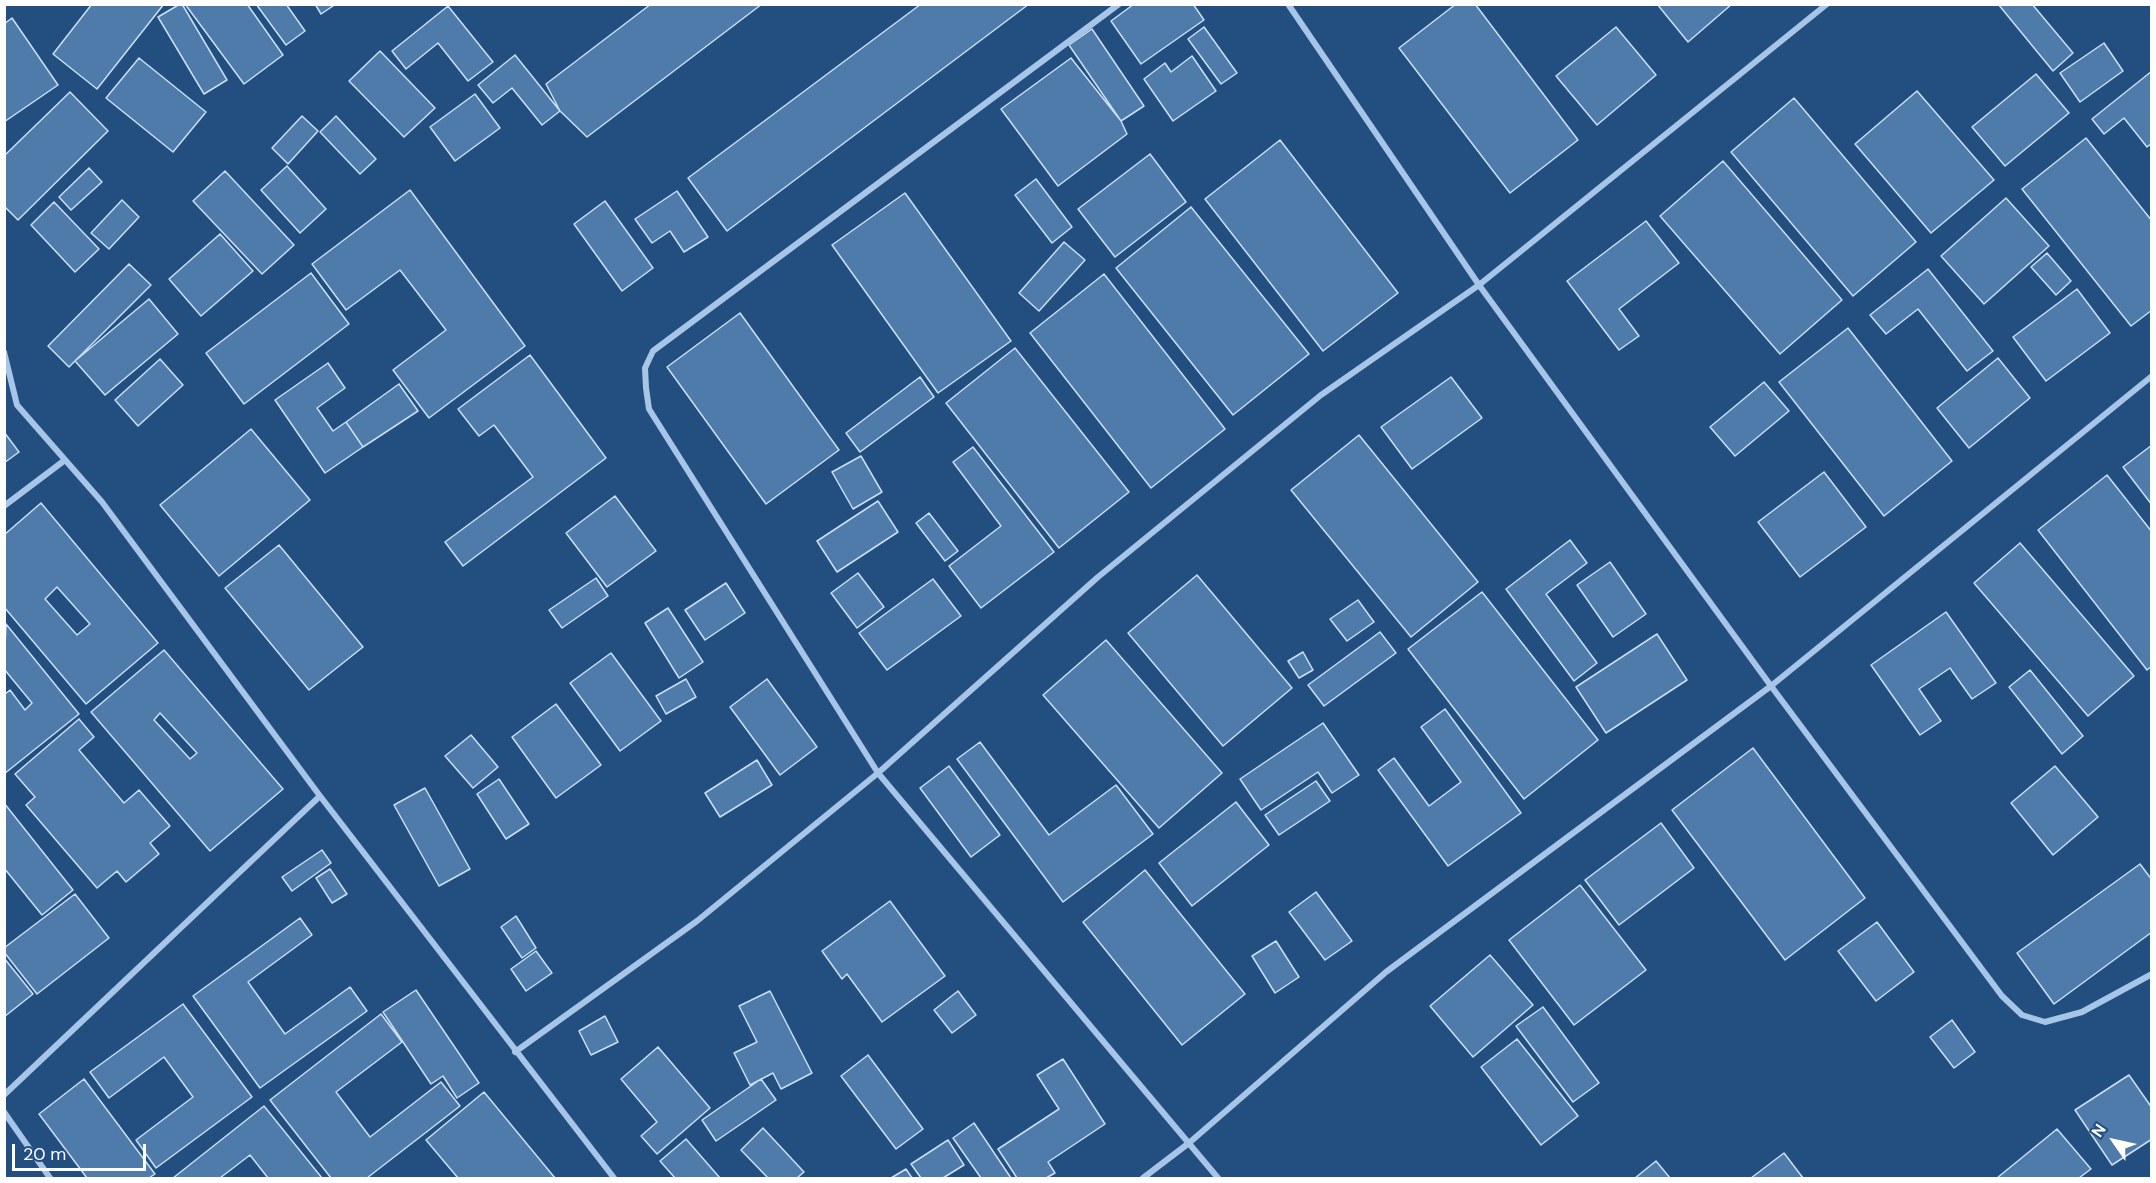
<!DOCTYPE html>
<style>
body{margin:0}
#map{position:relative;width:2156px;height:1183px;overflow:hidden;background:#224e80;font-family:"DM Sans",sans-serif}
canvas{display:block}
.frame{position:absolute;inset:0;border:6px solid #fff;pointer-events:none}
.north{position:absolute;left:2084px;top:1111px;width:60px;height:60px;-webkit-text-stroke:4px #224e80;paint-order:stroke;rotate:304deg;font-size:16px;font-weight:700;line-height:24px;text-align:center;color:#fff}
.north::after{content:'';display:block;margin:auto;width:21px;height:27px;background:#fff;clip-path:polygon(50% 0,100% 100%,50% 72%,0 100%)}
.scale{position:absolute;left:12px;top:1144px;width:134px;height:27px;box-sizing:border-box;border:3px solid #fff;border-top:0;padding-left:8px;font-size:18px;line-height:21px;white-space:nowrap;color:#fff;-webkit-text-stroke:4px #224e80;paint-order:stroke}
</style>
<div id="map">
<canvas width="2156" height="1183"></canvas>
<div class="frame"></div>
<div class="north">N</div>
<div class="scale">20 m</div>
</div>
<script>
const c = document.querySelector('canvas').getContext('2d');
c.lineJoin = 'round';
function fillPath(path, color) {
  c.fillStyle = color;
  c.fill(path, 'evenodd');
}
function shape(rows) {
  const path = new Path2D();
  for (const r of rows) {
    path.moveTo(r[0], r[1]);
    for (let i = 2; i < r.length; i += 2) path.lineTo(r[i], r[i + 1]);
  }
  return path;
}
function trace(path, color, width, dash) {
  c.strokeStyle = color;
  c.lineWidth = width;
  c.lineCap = dash ? 'butt' : 'round';
  c.setLineDash(dash || []);
  c.stroke(path);
}
const building = shape([
 [92,4,164,4,97,89,53,54,92,4],
 [180,4,182,4,227,80,204,94,158,17,180,4],
 [185,4,247,4,283,55,244,84,185,4],
 [256,4,286,4,305,31,286,45,256,4],
 [315,4,336,4,321,14,315,4],
 [651,4,762,4,587,137,560,111,546,84,651,4],
 [921,4,1029,4,727,231,688,178,921,4],
 [1134,4,1193,4,1204,20,1141,64,1111,21,1134,4],
 [1456,4,1475,4,1578,140,1510,193,1399,48,1456,4],
 [1657,4,1732,4,1688,42,1657,4],
 [1998,4,2032,4,2073,53,2053,71,1998,4],
 [448,6,493,62,468,81,438,43,406,69,392,51,448,6],
 [12,18,58,85,4,122,4,24,12,18],
 [1204,27,1237,73,1221,84,1188,39,1204,27],
 [1616,27,1656,75,1597,125,1556,76,1616,27],
 [1092,29,1144,106,1121,121,1069,45,1092,29],
 [2104,43,2123,71,2080,102,2060,73,2104,43],
 [380,51,435,108,404,137,349,81,380,51],
 [515,55,560,111,542,125,512,88,493,103,478,85,515,55],
 [1192,56,1216,91,1173,121,1144,79,1165,63,1171,72,1192,56],
 [139,58,206,112,173,152,106,98,139,58],
 [1071,58,1121,121,1127,134,1058,186,1001,109,1071,58],
 [2152,71,2152,143,2147,147,2124,118,2104,134,2092,119,2152,71],
 [2036,74,2069,113,2005,166,1972,127,2036,74],
 [1917,91,1994,180,1931,233,1855,144,1917,91],
 [70,92,108,131,18,220,4,206,4,156,70,92],
 [475,94,500,128,455,161,430,127,475,94],
 [1794,98,1916,242,1853,296,1731,152,1794,98],
 [302,116,318,131,288,164,272,148,302,116],
 [336,116,376,159,360,174,320,132,336,116],
 [2086,138,2152,221,2152,310,2131,326,2022,189,2086,138],
 [1280,140,1398,293,1323,351,1205,199,1280,140],
 [1150,154,1186,202,1115,257,1078,209,1150,154],
 [1723,161,1842,300,1780,354,1660,216,1723,161],
 [287,166,326,209,300,233,261,190,287,166],
 [89,168,102,182,71,210,59,197,89,168],
 [225,171,294,245,262,274,193,201,225,171],
 [1036,179,1072,227,1052,243,1015,195,1036,179],
 [410,190,525,346,429,418,393,370,446,330,400,270,346,310,312,264,410,190],
 [677,191,708,237,684,252,670,231,652,243,635,219,677,191],
 [905,193,1011,341,938,393,832,245,905,193],
 [2006,198,2049,246,1984,304,1941,256,2006,198],
 [122,200,139,217,109,249,91,233,122,200],
 [605,201,653,268,622,291,574,224,605,201],
 [54,202,99,249,75,272,31,225,54,202],
 [1191,207,1309,354,1233,415,1116,268,1191,207],
 [1646,221,1679,263,1619,309,1639,336,1619,350,1567,281,1646,221],
 [220,234,253,271,201,316,169,279,220,234],
 [1064,242,1085,260,1039,311,1019,293,1064,242],
 [2047,253,2071,281,2056,295,2031,267,2047,253],
 [129,264,151,285,69,367,48,346,129,264],
 [1928,269,1993,351,1967,371,1918,309,1886,334,1870,315,1928,269],
 [311,273,349,324,244,404,206,353,311,273],
 [1104,274,1225,429,1151,488,1030,333,1104,274],
 [2077,289,2110,333,2046,381,2013,337,2077,289],
 [149,299,178,334,105,395,75,361,149,299],
 [740,313,839,450,766,504,667,367,740,313],
 [1848,328,1952,461,1884,516,1779,382,1848,328],
 [1015,348,1129,492,1059,548,946,403,1015,348],
 [530,355,606,458,463,566,445,542,533,477,494,425,479,436,458,409,530,355],
 [1998,358,2030,398,1969,448,1937,408,1998,358],
 [160,359,183,385,138,426,115,400,160,359],
 [328,363,345,388,317,408,333,431,346,422,363,447,325,473,275,400,328,363],
 [920,377,934,397,860,452,846,433,920,377],
 [1451,377,1482,418,1412,469,1381,427,1451,377],
 [1764,382,1789,411,1735,456,1710,427,1764,382],
 [399,384,418,411,363,447,346,422,399,384],
 [251,429,310,500,219,576,160,505,251,429],
 [4,432,19,452,4,463,4,432],
 [1359,435,1478,582,1411,637,1291,490,1359,435],
 [2152,445,2152,505,2123,467,2152,445],
 [973,447,1054,552,981,608,949,566,1001,526,953,462,973,447],
 [861,456,882,492,853,509,832,472,861,456],
 [1824,472,1866,527,1800,577,1758,522,1824,472],
 [2107,475,2152,532,2152,666,2147,670,2038,530,2107,475],
 [615,496,656,551,607,587,566,533,615,496],
 [878,501,898,532,837,572,817,541,878,501],
 [41,503,158,643,86,704,4,607,4,535,41,503],
 [57,587,90,624,77,635,45,599,57,587],
 [929,513,958,551,945,561,916,523,929,513],
 [1570,540,1587,563,1546,594,1597,663,1574,681,1506,589,1570,540],
 [2020,543,2134,676,2088,716,1974,583,2020,543],
 [279,545,363,647,309,690,225,588,279,545],
 [1610,562,1646,614,1613,637,1577,585,1610,562],
 [858,573,884,607,857,628,831,593,858,573],
 [1197,575,1292,688,1223,746,1128,633,1197,575],
 [596,578,608,596,562,628,549,610,596,578],
 [933,579,961,616,887,670,859,633,933,579],
 [726,583,745,613,705,640,685,610,726,583],
 [1482,592,1598,740,1524,799,1408,649,1482,592],
 [1358,600,1374,622,1347,641,1330,619,1358,600],
 [668,608,703,662,679,678,645,623,668,608],
 [1946,612,1996,683,1972,699,1950,668,1919,689,1941,721,1920,735,1871,665,1946,612],
 [6,624,79,714,4,774,4,695,10,690,25,710,32,703,4,669,6,624],
 [1380,632,1396,653,1324,706,1308,685,1380,632],
 [1657,634,1687,680,1606,733,1576,687,1657,634],
 [1106,640,1222,773,1159,828,1043,695,1106,640],
 [164,650,283,789,210,851,91,712,164,650],
 [160,713,197,753,190,759,154,720,160,713],
 [1303,652,1313,670,1299,678,1288,661,1303,652],
 [611,653,661,721,620,751,570,683,611,653],
 [2030,670,2083,736,2062,754,2009,687,2030,670],
 [686,679,696,697,666,714,656,696,686,679],
 [767,679,817,747,780,775,730,707,767,679],
 [556,704,601,765,556,798,512,737,556,704],
 [1445,709,1521,813,1448,866,1378,770,1394,758,1429,806,1461,782,1421,727,1445,709],
 [79,719,94,737,79,750,124,803,139,790,170,826,150,843,159,854,126,882,117,871,97,888,26,805,35,797,15,774,79,719],
 [1323,723,1359,775,1332,793,1318,772,1261,810,1240,779,1323,723],
 [471,735,498,767,473,788,445,756,471,735],
 [980,742,1049,835,1116,785,1153,834,1063,902,957,759,980,742],
 [1753,748,1865,898,1785,960,1672,810,1753,748],
 [757,760,772,785,720,817,705,793,757,760],
 [949,766,1000,835,971,857,920,788,949,766],
 [2055,766,2098,817,2053,855,2011,803,2055,766],
 [499,779,529,824,506,839,477,794,499,779],
 [1316,781,1330,801,1279,835,1265,815,1316,781],
 [425,788,470,869,439,886,394,805,425,788],
 [1236,802,1269,845,1192,906,1159,863,1236,802],
 [4,803,73,890,42,915,4,868,4,803],
 [1661,823,1694,868,1619,925,1585,880,1661,823],
 [322,850,331,863,292,891,282,877,322,850],
 [2140,864,2152,880,2152,932,2054,1004,2017,953,2140,864],
 [330,869,347,894,332,903,316,878,330,869],
 [1145,870,1245,994,1182,1045,1083,922,1145,870],
 [1580,885,1646,970,1574,1025,1509,940,1580,885],
 [1316,892,1352,941,1325,960,1289,912,1316,892],
 [75,894,109,938,37,994,4,952,4,948,75,894],
 [890,901,945,976,882,1022,847,974,842,979,822,951,890,901],
 [516,916,536,948,522,958,501,927,516,916],
 [300,918,312,935,248,982,285,1034,350,987,367,1011,260,1088,193,996,300,918],
 [1877,922,1914,972,1876,1001,1838,951,1877,922],
 [1276,941,1299,977,1275,993,1252,956,1276,941],
 [536,951,552,973,526,991,511,969,536,951],
 [1490,955,1533,1005,1473,1057,1430,1006,1490,955],
 [4,958,33,994,4,1017,4,958],
 [416,990,479,1083,457,1098,443,1076,431,1084,383,1012,416,990],
 [770,991,812,1073,781,1089,773,1073,750,1085,734,1053,757,1042,739,1006,770,991],
 [958,991,976,1015,952,1033,934,1010,958,991],
 [183,1004,252,1097,156,1168,136,1140,193,1097,164,1057,109,1098,90,1072,183,1004],
 [1543,1007,1599,1083,1573,1102,1516,1026,1543,1007],
 [381,1014,402,1042,336,1092,370,1137,441,1082,460,1106,367,1178,331,1178,270,1100,381,1014],
 [605,1016,618,1042,591,1055,579,1031,605,1016],
 [1952,1020,1975,1052,1954,1068,1930,1037,1952,1020],
 [1517,1039,1578,1116,1541,1145,1481,1067,1517,1039],
 [658,1047,710,1108,657,1154,641,1136,657,1122,621,1079,658,1047],
 [868,1055,923,1129,896,1149,841,1076,868,1055],
 [1063,1059,1105,1124,1048,1162,1055,1173,1046,1178,1017,1178,998,1149,1059,1109,1037,1075,1063,1059],
 [2129,1075,2152,1108,2152,1139,2112,1165,2075,1110,2129,1075],
 [84,1079,155,1174,149,1178,87,1178,39,1114,84,1079],
 [761,1079,776,1100,716,1141,702,1120,761,1079],
 [484,1092,555,1178,458,1178,426,1140,484,1092],
 [264,1106,322,1178,268,1178,250,1155,220,1178,173,1178,264,1106],
 [974,1123,1011,1178,981,1178,953,1138,974,1123],
 [763,1128,804,1172,797,1178,768,1178,741,1150,763,1128],
 [2057,1129,2091,1169,2079,1178,1997,1178,2057,1129],
 [686,1139,720,1178,675,1178,660,1161,686,1139],
 [948,1140,964,1165,943,1178,921,1178,911,1164,948,1140],
 [1784,1153,1803,1178,1751,1178,1784,1153],
 [1656,1161,1670,1178,1635,1178,1656,1161],
 [906,1169,912,1178,891,1178,906,1169]
]);
const street = shape([
 [1119,4,653,351,645,368,646,388,649,409,878,773,1218,1178],
 [1288,4,1479,285,1771,686,2002,996,2022,1015,2045,1022,2082,1012,2152,974],
 [4,352,17,405,102,502,320,796,614,1178],
 [4,506,65,460],
 [515,1052,697,921,878,773,1098,577,1321,395,1479,285,1827,4],
 [4,1095,320,796],
 [4,1112,50,1178],
 [1143,1178,1189,1143,1386,972,1771,686,2152,376]
]);
fillPath(building, '#4f7bab');
trace(building, '#cbe0f6', 1.5);
trace(street, '#a7c6e7', 6);
</script>
